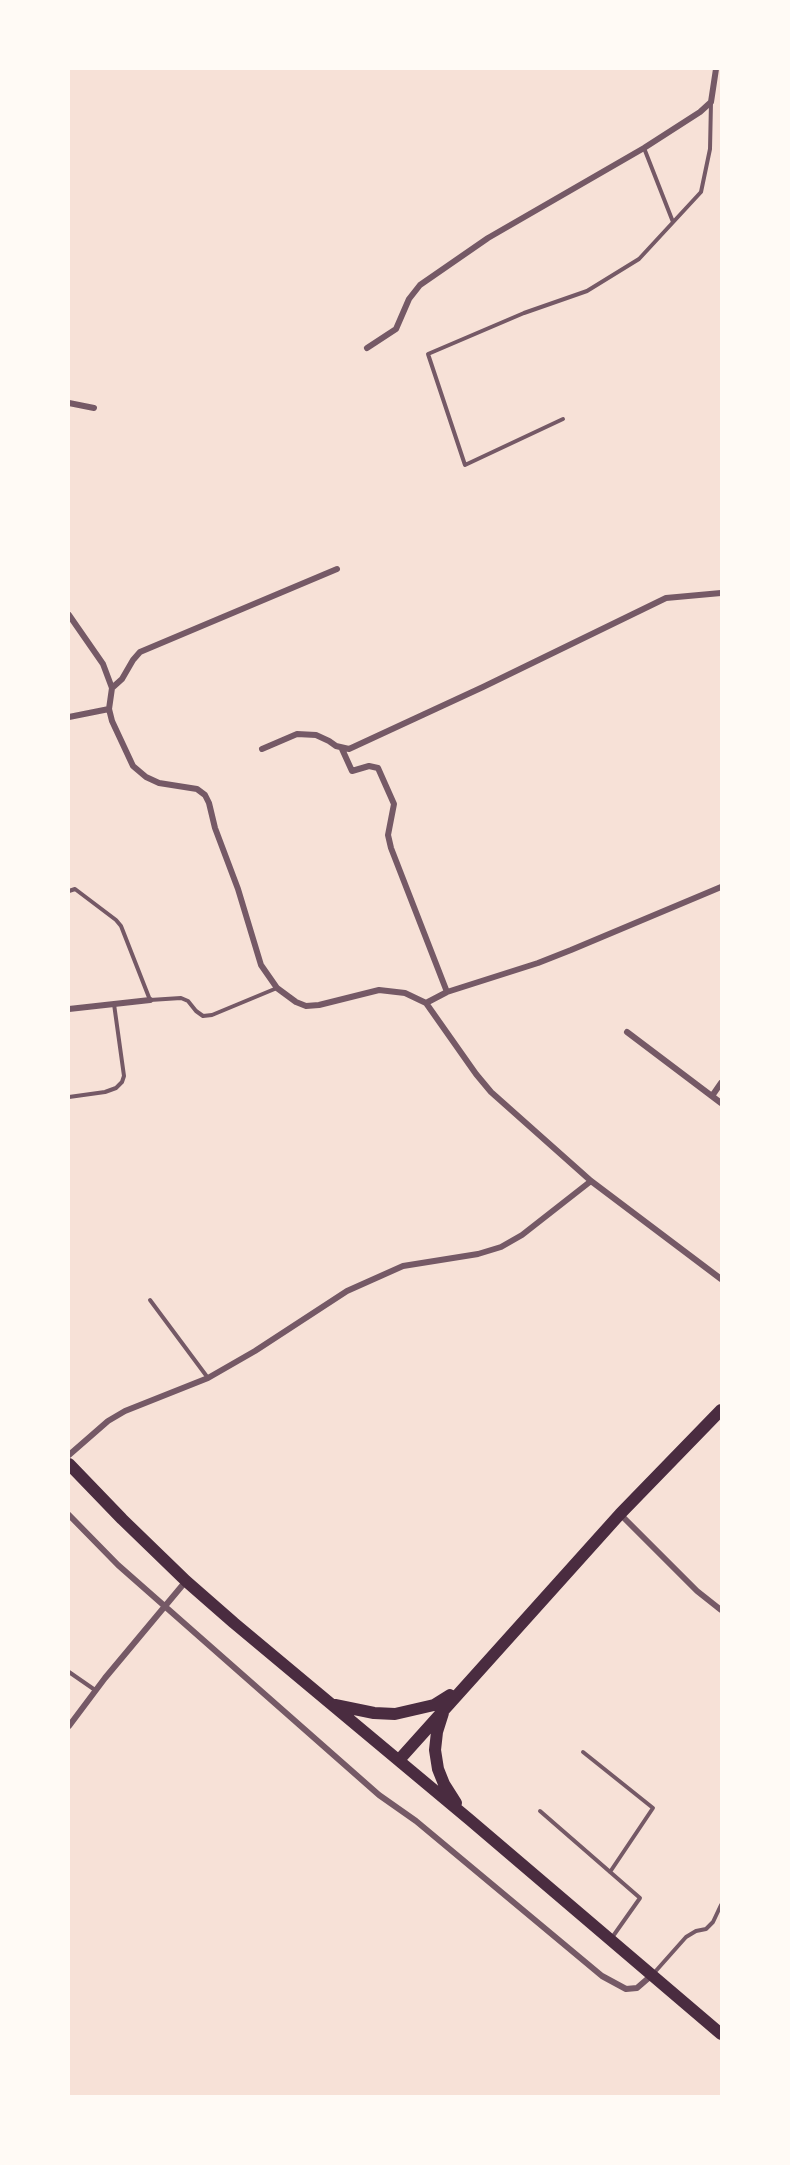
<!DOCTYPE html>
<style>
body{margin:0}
#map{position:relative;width:790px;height:2165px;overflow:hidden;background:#f7e1d7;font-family:"Sofia Sans Condensed",sans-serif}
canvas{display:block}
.frame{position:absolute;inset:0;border:70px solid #fffaf5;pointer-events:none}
</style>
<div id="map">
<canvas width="790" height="2165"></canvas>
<div class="frame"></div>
</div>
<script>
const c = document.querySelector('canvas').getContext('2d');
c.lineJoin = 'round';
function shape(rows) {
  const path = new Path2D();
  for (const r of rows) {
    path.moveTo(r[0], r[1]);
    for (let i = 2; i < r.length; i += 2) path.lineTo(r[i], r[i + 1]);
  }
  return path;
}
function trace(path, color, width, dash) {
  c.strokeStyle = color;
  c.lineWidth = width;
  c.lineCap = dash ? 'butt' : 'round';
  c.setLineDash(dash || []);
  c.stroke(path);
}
const service = shape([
 [644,148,673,222],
 [563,419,465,465,428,354,524,313,587,291,639,259,701,192,710,149,711,102],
 [69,891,75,889,116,920,121,926,150,1000,181,998,188,1001,196,1011,203,1016,212,1015,277,988],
 [69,1097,105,1092,116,1088,122,1082,124,1076,114,1004],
 [150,1300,208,1378],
 [69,1672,95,1690],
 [583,1752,653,1808,610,1872],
 [540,1811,640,1898,611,1939],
 [654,1973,686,1937,696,1931,706,1929,713,1922,721,1905]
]);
const minor = shape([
 [367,348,396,329,409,299,420,285,488,238,644,148,700,112,711,102,716,69],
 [69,403,94,408],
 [69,615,103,664,112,688,109,709,112,721,133,766,146,777,159,783,197,789,205,795,209,803,215,828,238,889,261,965,277,988,296,1002,306,1006,319,1005,379,990,405,993,426,1003,476,1074,491,1092,591,1181,721,1279],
 [112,688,122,679,133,660,140,652,337,569],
 [69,717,109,709],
 [262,749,297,734,316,735,329,741,336,746,349,749,483,687,666,598,721,593],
 [342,749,352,771,369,766,378,768,394,804,388,835,391,848,447,992],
 [426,1003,447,992,538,963,571,950,721,887],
 [69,1009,150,1000],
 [627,1032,721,1103],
 [712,1096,721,1083],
 [69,1455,108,1421,125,1411,208,1378,255,1351,347,1291,403,1266,478,1254,501,1247,522,1235,591,1181],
 [620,1514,697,1591,721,1610],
 [69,1515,118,1565,379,1795,416,1821,602,1976,626,1989,637,1988,652,1975],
 [69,1726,105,1678,186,1581]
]);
const primary = shape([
 [69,1464,122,1519,186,1581,234,1623,470,1820,721,2034],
 [335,1705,374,1713,395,1714,434,1705,450,1695],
 [443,1713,437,1732,435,1750,438,1769,444,1784,456,1803],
 [399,1760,620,1514,721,1410]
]);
trace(service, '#755966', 4);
trace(minor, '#755966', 6);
trace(primary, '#4a2c40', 12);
</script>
